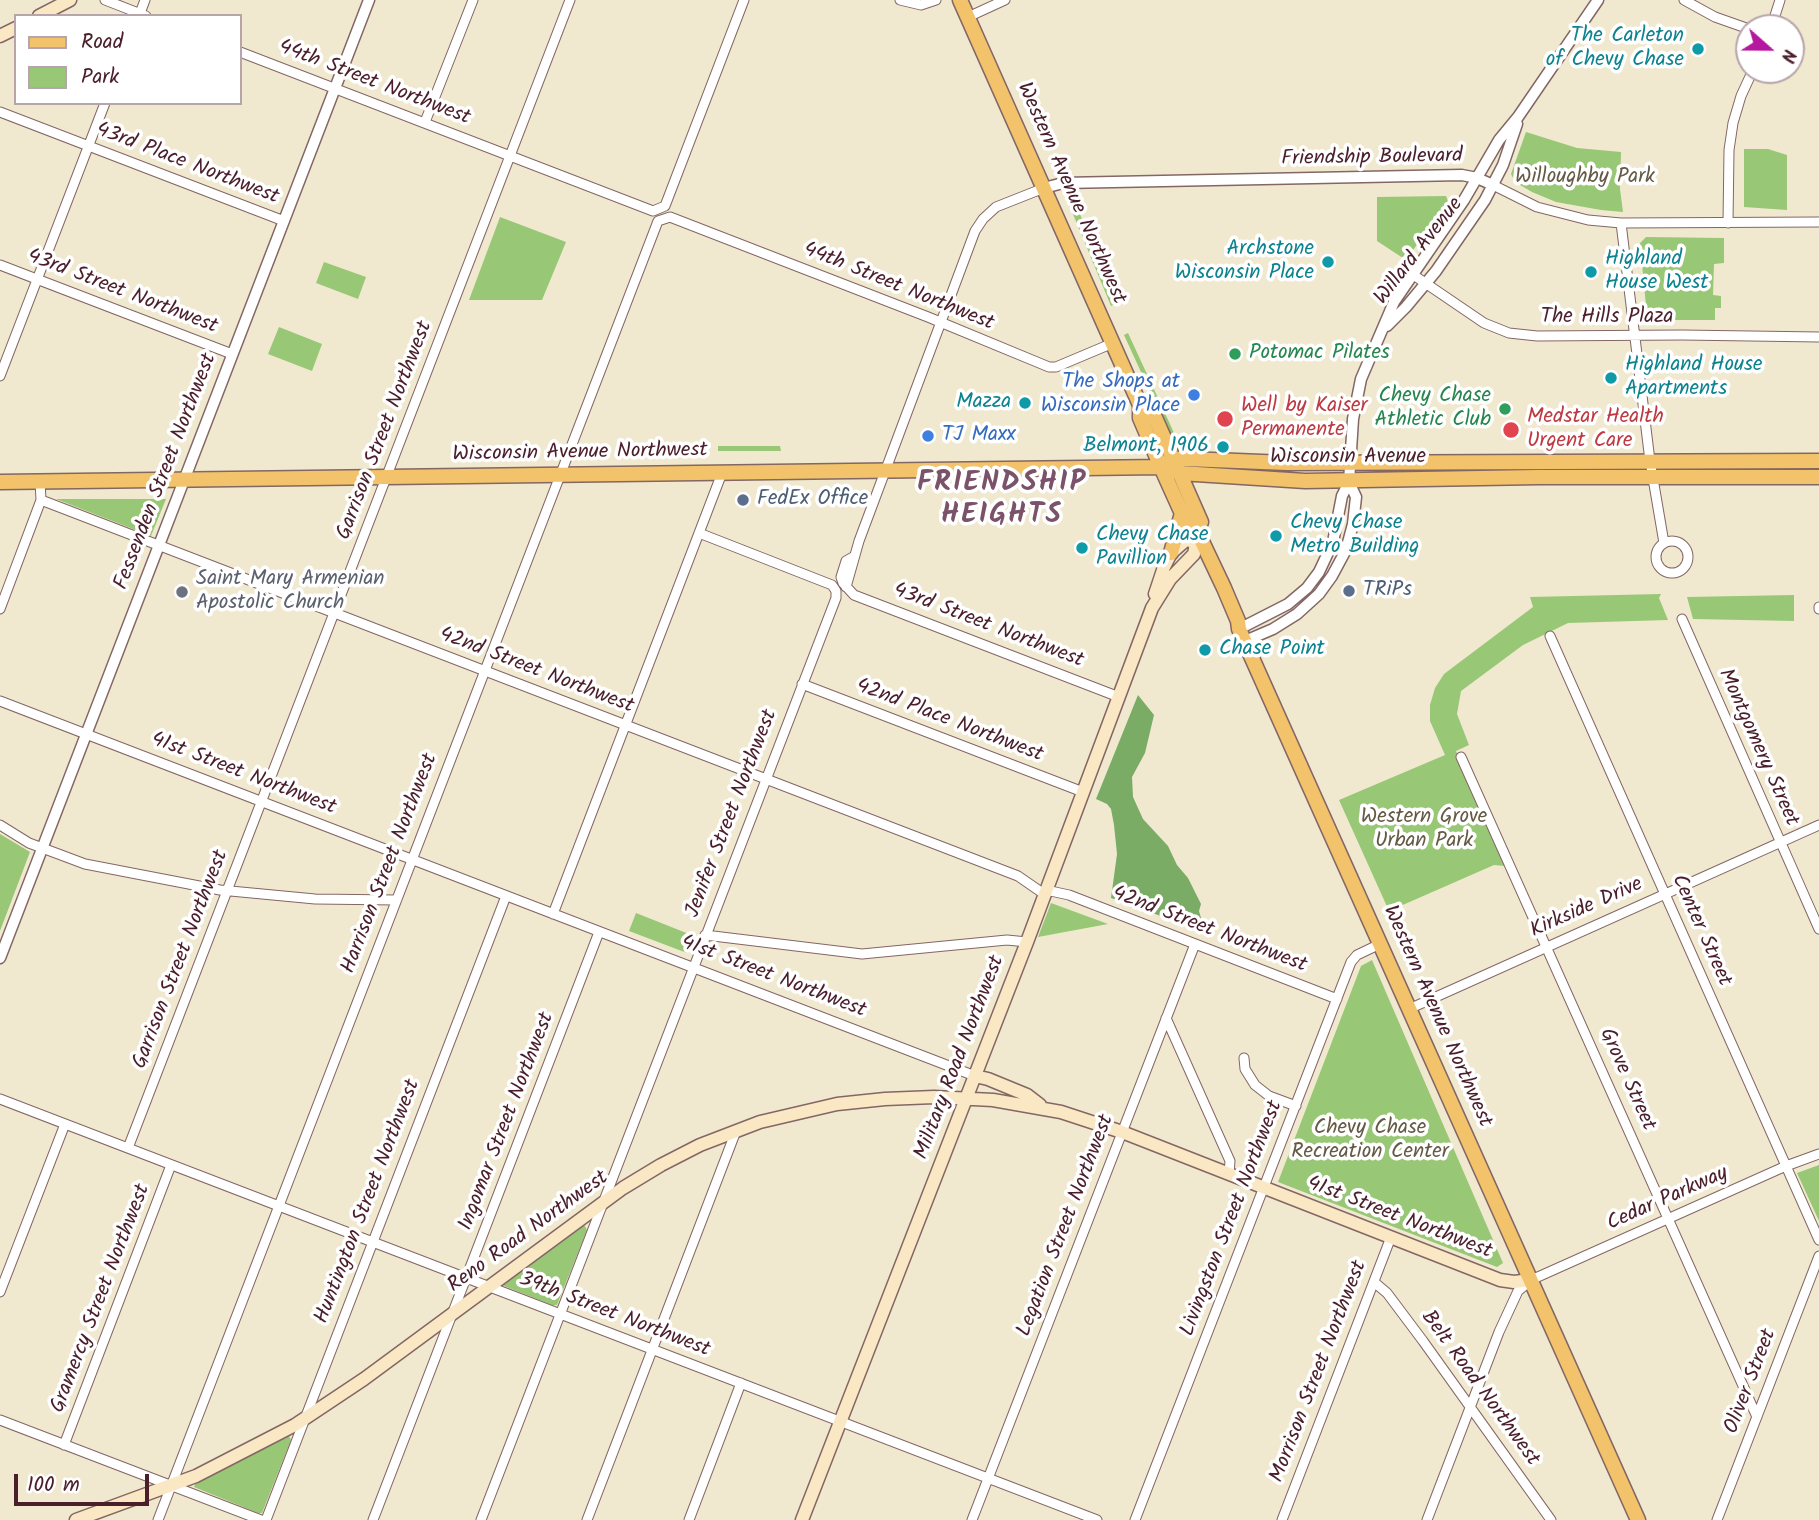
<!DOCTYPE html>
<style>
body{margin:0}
#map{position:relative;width:1819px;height:1520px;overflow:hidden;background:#f0e9d0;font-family:Kalam,sans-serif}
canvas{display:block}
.legend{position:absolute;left:14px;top:14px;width:228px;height:91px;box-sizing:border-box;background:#fff;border:2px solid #b7a5aa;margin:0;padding:9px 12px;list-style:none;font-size:21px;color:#4a1f2b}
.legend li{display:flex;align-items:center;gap:14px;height:35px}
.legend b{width:35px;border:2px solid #b7a5aa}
.north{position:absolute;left:1735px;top:14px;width:70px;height:70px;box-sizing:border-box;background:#fff;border:2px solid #b7a5aa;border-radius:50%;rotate:111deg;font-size:19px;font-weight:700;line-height:28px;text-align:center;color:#4a1f2b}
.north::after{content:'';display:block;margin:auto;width:24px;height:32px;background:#b5179e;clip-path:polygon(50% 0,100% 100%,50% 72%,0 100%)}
.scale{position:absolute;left:14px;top:1474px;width:135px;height:32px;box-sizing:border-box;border:4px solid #4a1f2b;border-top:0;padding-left:9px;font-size:21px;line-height:24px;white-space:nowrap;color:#4a1f2b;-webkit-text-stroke:5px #fff;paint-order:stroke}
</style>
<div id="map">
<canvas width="1819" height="1520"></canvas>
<ul class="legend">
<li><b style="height:9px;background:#f2c36a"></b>Road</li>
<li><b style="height:19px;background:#98c775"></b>Park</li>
</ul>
<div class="north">N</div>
<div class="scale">100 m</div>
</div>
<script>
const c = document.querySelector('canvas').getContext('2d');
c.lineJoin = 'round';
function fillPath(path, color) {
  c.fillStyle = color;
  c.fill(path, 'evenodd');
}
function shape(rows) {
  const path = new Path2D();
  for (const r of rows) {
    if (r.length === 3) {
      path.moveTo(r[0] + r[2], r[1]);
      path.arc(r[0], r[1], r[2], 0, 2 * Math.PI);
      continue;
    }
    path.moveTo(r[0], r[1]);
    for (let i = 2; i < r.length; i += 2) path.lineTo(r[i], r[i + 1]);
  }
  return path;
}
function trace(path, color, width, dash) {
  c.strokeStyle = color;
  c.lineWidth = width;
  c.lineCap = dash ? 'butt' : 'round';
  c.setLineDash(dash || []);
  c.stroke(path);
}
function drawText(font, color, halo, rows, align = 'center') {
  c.font = font + ' Kalam,sans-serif';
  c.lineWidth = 7;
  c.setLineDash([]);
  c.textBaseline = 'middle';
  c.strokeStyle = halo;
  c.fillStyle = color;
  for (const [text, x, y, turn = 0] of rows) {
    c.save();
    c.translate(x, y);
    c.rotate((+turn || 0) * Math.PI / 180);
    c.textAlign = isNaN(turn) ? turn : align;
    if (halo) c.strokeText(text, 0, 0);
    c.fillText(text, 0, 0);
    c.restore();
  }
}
const green = shape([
 [1526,132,1577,148,1621,152,1620,189,1623,212,1601,210,1556,202,1532,192,1515,182,1511,174],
 [1744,149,1768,149,1787,155,1787,210,1744,207],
 [1446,196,1448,201,1406,260,1377,241,1377,197],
 [1068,202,1077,207,1117,303,1111,306],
 [500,217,566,242,542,300,469,300],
 [1646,237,1724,238,1724,263,1714,264,1713,295,1721,296,1721,308,1715,308,1715,320,1653,320,1647,316,1640,243],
 [324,262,366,277,358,299,316,283],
 [279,327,322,344,312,371,268,354],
 [1128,333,1170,424,1174,433,1170,435,1124,335],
 [718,446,780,446,781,451,718,451],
 [56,499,166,499,151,536],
 [1661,594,1659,598,1668,620,1568,623,1523,645,1461,691,1457,714,1469,745,1456,751,1505,866,1494,865,1389,911,1339,800,1445,755,1430,721,1430,705,1435,688,1444,674,1533,607,1530,597],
 [1794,595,1794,621,1693,619,1687,597],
 [0,834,30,852,0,931],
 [1051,903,1108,924,1038,937],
 [636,913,694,936,687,953,629,931],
 [1372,960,1503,1263,1497,1267,1278,1182,1361,966],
 [1819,1165,1819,1221,1797,1173],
 [581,1225,585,1226,587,1230,557,1305,552,1305,504,1286,503,1284],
 [285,1436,289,1436,291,1440,262,1513,258,1513,194,1487,196,1482]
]);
const forest = shape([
 [1138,695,1154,715,1145,753,1132,777,1133,797,1143,819,1168,846,1177,865,1188,878,1201,904,1199,911,1205,932,1111,898,1117,854,1114,825,1111,809,1107,804,1096,799]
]);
const minor = shape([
 [105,0,146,16],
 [900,0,921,5,936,0],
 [1684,0,1715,17,1749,29],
 [139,16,145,0],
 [968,17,1005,0],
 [1771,28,1780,0],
 [240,52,653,211,665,206,744,0],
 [0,112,284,221],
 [425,122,473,0],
 [1493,185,1537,207,1588,220,1621,223,1819,222],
 [1621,223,1650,461,1664,543],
 [1728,223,1729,150,1733,123,1741,96,1753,70],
 [0,265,232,354],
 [1412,274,1484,323,1509,333,1537,336,1682,335,1819,337],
 [0,376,105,103],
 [41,500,1018,876,1044,894],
 [1672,557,16],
 [853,557,846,561,841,577,843,583,854,595,1119,697],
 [846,587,859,541,975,231,983,219,996,207,1044,188],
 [1819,607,1819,609],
 [0,609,41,500,40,481],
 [1682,619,1819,929],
 [1550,636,1819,1240],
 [802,684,1083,792],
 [0,701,975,1076],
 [1461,757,1757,1417],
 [0,825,29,843,85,864,220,890,315,899,396,900],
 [1046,890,1069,895,1337,999],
 [553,914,722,473],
 [705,935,862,954,1007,940,1027,942],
 [1409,1009,1819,825],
 [1166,1018,1230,1161,1229,1174],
 [1244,1058,1245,1069,1255,1085,1269,1096,1296,1106],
 [0,1099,1097,1520],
 [128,1148,570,0],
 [1374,1282,1387,1293,1423,1341,1551,1520],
 [0,1292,65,1124],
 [0,1420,261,1520],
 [64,1445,171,1165],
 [158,1520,658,221,670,217,928,317,1049,367,1056,367,1113,343],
 [266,1520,506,896],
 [373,1520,599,932],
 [481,1520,836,598,836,591,832,585,699,533],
 [587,1520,736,1131],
 [689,1520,741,1383],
 [972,1520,1195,944],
 [1135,1520,1351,962,1357,955,1380,944],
 [1282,1520,1391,1237],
 [1427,1520,1499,1332,1518,1291,1531,1280,1786,1166,1819,1154],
 [1717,1520,1819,1256]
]);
const tertiary = shape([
 [1044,188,1063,183,1462,175,1477,178,1493,185],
 [1387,326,1406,307,1436,271,1485,200,1503,165,1517,124],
 [1239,629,1288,604,1307,588,1319,572,1333,542,1342,496,1349,482,1353,419,1361,379,1394,302,1464,200,1499,140,1518,117,1598,0],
 [1245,641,1273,629,1297,614,1319,594,1332,576,1346,550,1353,524,1356,497,1349,482],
 [0,958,369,0]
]);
const secondary = shape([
 [39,16,70,0],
 [0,36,16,28],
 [1155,594,1164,567,1171,553,1187,539,1196,544],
 [975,1076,988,1079,1027,1095,1040,1105],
 [76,1520,196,1476,295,1425,364,1379,623,1188,661,1165,700,1145,760,1122,837,1104,885,1099,934,1097,993,1100,1061,1112,1122,1132,1500,1280,1514,1282,1531,1280],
 [802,1520,1027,942,1152,608,1170,579,1194,554,1196,544,1201,540]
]);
const primary = shape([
 [960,0,1140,405,1140,418,1161,467,1189,529,1197,531,1224,588,1238,621,1239,629,1638,1520],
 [1140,405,1153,413,1201,522,1197,531],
 [1161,467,1173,459,1187,459,1287,463,1819,461],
 [0,482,1161,467,1180,473,1305,481,1539,477,1819,477],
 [1171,553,1182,513]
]);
const markers = [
 [1698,49,7,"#0f9aa8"],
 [1328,262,7,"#0f9aa8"],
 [1591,272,7,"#0f9aa8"],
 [1235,354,7,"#2e9e5b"],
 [1611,378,7,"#0f9aa8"],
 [1194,395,7,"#3f7fe0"],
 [1025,403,7,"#0f9aa8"],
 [1505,409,7,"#2e9e5b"],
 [1225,419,9,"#e0444e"],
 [1511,430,9,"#e0444e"],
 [928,436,7,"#3f7fe0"],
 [1223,447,7,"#0f9aa8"],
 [743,500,7,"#5c6f8a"],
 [1276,536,7,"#0f9aa8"],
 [1082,548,7,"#0f9aa8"],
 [1349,591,7,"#5c6f8a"],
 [182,592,7,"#6b7280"],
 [1205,650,7,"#0f9aa8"]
];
const cultureNames = [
 ["The Carleton",1684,37,"right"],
 ["of Chevy Chase",1684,61,"right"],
 ["Archstone",1314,250,"right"],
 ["Wisconsin Place",1314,274,"right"],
 ["Highland",1605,260],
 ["House West",1605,284],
 ["Highland House",1625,366],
 ["Apartments",1625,390],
 ["Mazza",1011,403,"right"],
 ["Belmont, 1906",1209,447,"right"],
 ["Chevy Chase",1290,524],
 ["Metro Building",1290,548],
 ["Chevy Chase",1096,536],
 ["Pavillion",1096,560],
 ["Chase Point",1219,650]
];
const streetNames = [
 ["44th Street Northwest",374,84,21],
 ["Friendship Boulevard",1372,159,-1],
 ["43rd Place Northwest",187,165,21],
 ["Western Avenue Northwest",1070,194,66],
 ["Willard Avenue",1420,252,-52],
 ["44th Street Northwest",898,288,22],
 ["43rd Street Northwest",122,293,21],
 ["The Hills Plaza",1607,318],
 ["Garrison Street Northwest",386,431,-69],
 ["Wisconsin Avenue Northwest",580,454,-1],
 ["Wisconsin Avenue",1348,458],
 ["Fessenden Street Northwest",167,472,-69],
 ["43rd Street Northwest",988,627,21],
 ["42nd Street Northwest",536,672,21],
 ["42nd Place Northwest",949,722,21],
 ["Montgomery Street",1757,748,66],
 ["41st Street Northwest",243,775,21],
 ["Jenifer Street Northwest",733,814,-69],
 ["Harrison Street Northwest",391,864,-69],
 ["Kirkside Drive",1587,909,-24],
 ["42nd Street Northwest",1209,931,21],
 ["Center Street",1700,931,66],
 ["Garrison Street Northwest",182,960,-69],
 ["41st Street Northwest",773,978,21],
 ["Western Avenue Northwest",1436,1017,66],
 ["Military Road Northwest",961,1058,-69],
 ["Grove Street",1626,1080,66],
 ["Ingomar Street Northwest",508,1122,-69],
 ["Cedar Parkway",1668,1200,-24],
 ["Huntington Street Northwest",369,1202,-69],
 ["Livingston Street Northwest",1233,1219,-69],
 ["41st Street Northwest",1399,1219,21],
 ["Legation Street Northwest",1067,1226,-69],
 ["Reno Road Northwest",529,1233,-36],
 ["Gramercy Street Northwest",102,1299,-69],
 ["39th Street Northwest",614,1316,21],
 ["Morrison Street Northwest",1320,1372,-69],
 ["Oliver Street",1752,1382,-69],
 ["Belt Road Northwest",1479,1389,54]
];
const parkNames = [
 ["Willoughby Park",1585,178],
 ["Western Grove",1424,818],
 ["Urban Park",1424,842],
 ["Chevy Chase",1370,1129],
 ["Recreation Center",1370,1153]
];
const leisureNames = [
 ["Potomac Pilates",1249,354],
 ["Chevy Chase",1491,397,"right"],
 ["Athletic Club",1491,421,"right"]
];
const shopNames = [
 ["The Shops at",1180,383],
 ["Wisconsin Place",1180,407],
 ["TJ Maxx",942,436,"left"]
];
const healthNames = [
 ["Well by Kaiser",1241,407],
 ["Permanente",1241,431],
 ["Medstar Health",1527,418],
 ["Urgent Care",1527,442]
];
const serviceNames = [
 ["FedEx Office",757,500],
 ["TRiPs",1363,591]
];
const worshipNames = [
 ["Saint Mary Armenian",196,580],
 ["Apostolic Church",196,604]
];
const districtNames = [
 ["FRIENDSHIP",1002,485],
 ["HEIGHTS",1002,517]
];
fillPath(green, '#98c775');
fillPath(forest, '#7aac66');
trace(minor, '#846665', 11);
trace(tertiary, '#846665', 13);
trace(secondary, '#846665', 15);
trace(primary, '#846665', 17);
trace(minor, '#fff', 9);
trace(tertiary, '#fff', 10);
trace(secondary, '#fae7c3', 12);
trace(primary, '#f2c36a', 14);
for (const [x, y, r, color] of markers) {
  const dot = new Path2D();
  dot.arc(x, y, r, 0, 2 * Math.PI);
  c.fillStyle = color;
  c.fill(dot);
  trace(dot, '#fff', 2.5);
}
drawText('21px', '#0d838f', '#fff', cultureNames, 'left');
drawText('21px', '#4a1f2b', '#fff', streetNames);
drawText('21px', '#655a45', '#fff', parkNames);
drawText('21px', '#27864d', '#fff', leisureNames, 'left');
drawText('21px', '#366cbe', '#fff', shopNames, 'right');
drawText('21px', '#be3a42', '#fff', healthNames, 'left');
drawText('21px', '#4e5e75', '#fff', serviceNames, 'left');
drawText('21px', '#5b616d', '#fff', worshipNames, 'left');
c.letterSpacing = '2px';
drawText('bold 28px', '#7a5369', '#fff', districtNames);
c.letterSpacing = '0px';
</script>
